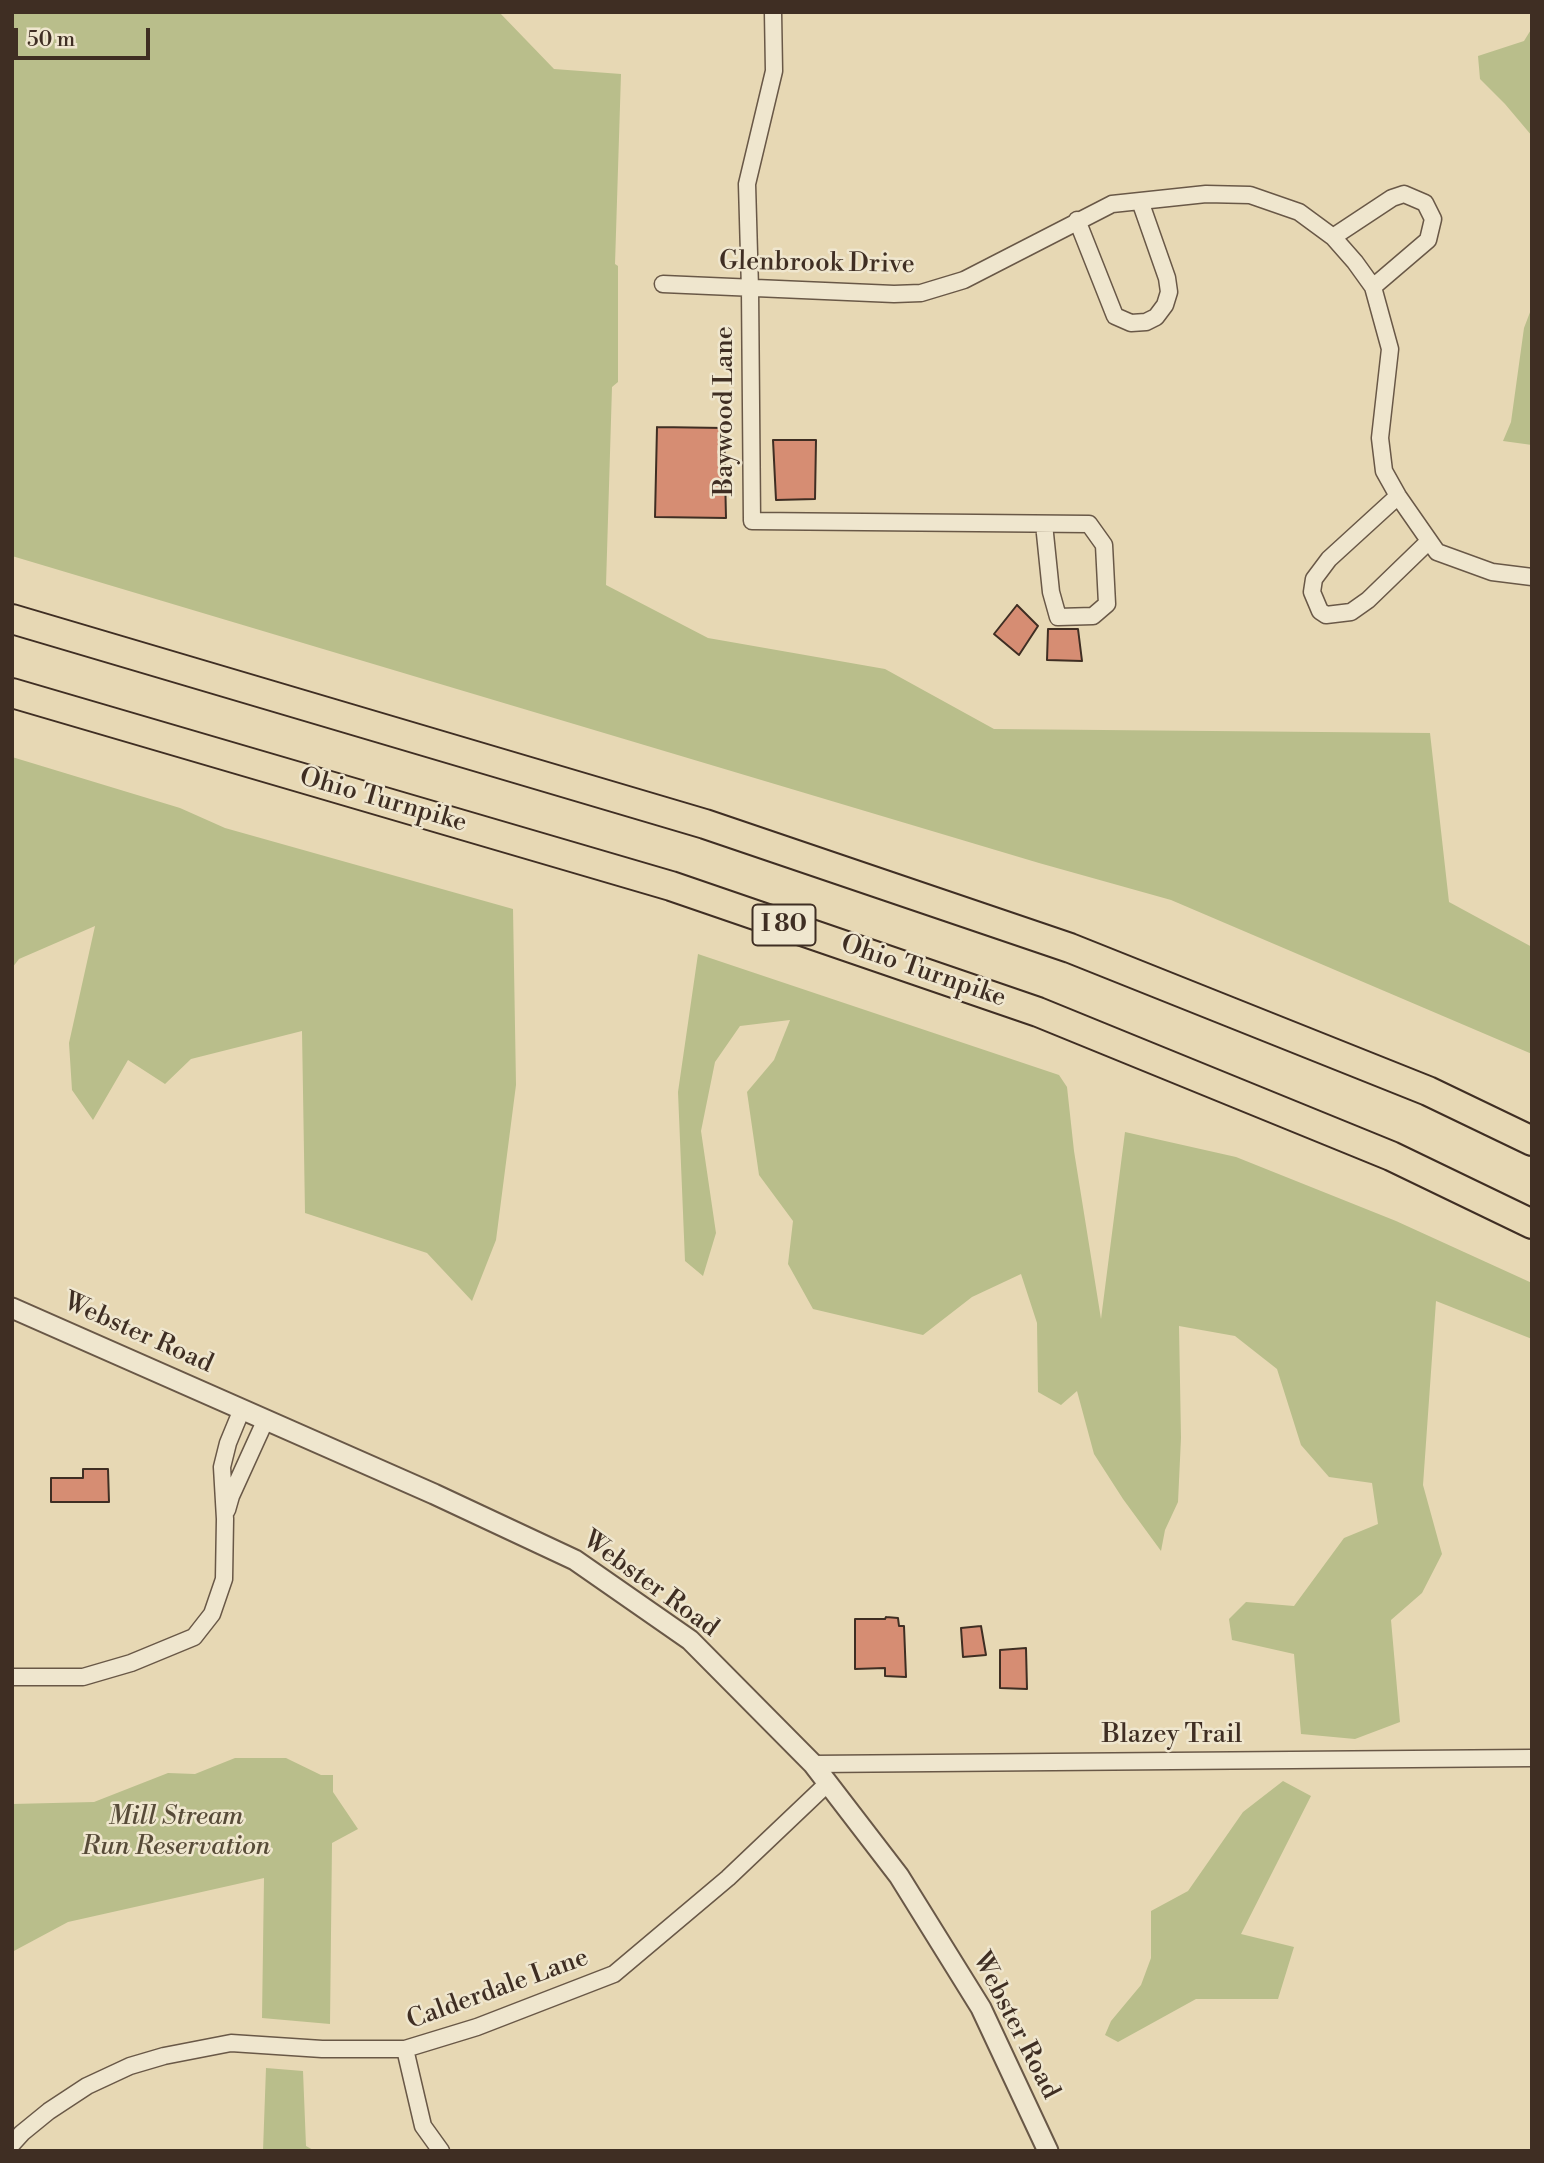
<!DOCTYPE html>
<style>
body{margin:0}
#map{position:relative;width:1544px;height:2163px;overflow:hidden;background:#e7d8b4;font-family:"Libre Bodoni",serif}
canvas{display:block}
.frame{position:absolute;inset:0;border:14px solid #3f2e23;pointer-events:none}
.scale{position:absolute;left:14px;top:28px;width:136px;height:32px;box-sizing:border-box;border:4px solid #3f2e23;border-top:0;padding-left:9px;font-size:21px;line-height:24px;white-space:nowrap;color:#3f2e23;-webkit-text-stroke:5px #efe6ce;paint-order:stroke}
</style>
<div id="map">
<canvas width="1544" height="2163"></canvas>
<div class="frame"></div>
<div class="scale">50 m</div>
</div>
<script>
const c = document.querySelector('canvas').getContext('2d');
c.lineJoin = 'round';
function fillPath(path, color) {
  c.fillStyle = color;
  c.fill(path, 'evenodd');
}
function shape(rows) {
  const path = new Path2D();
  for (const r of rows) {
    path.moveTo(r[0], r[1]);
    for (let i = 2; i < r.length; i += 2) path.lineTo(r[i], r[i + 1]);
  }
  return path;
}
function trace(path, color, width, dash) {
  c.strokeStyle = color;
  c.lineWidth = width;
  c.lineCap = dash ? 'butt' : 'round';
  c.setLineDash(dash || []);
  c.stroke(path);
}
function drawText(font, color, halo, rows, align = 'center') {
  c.font = font + ' "Libre Bodoni",serif';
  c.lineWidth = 5;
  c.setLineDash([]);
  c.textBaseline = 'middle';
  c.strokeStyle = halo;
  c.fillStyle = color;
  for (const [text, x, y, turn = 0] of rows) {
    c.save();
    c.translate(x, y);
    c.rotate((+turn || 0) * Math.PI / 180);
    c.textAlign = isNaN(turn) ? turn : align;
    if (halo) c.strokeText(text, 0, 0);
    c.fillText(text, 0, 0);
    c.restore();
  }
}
const green = shape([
 [12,12,499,12,554,69,621,74,615,264,618,266,618,382,612,387,606,585,708,638,885,669,994,729,1430,733,1449,902,1532,947,1532,1054,1171,900,1039,863,12,556],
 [1532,28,1532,136,1505,104,1480,79,1478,56,1524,41],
 [1532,307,1532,445,1503,441,1511,422,1524,328],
 [12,757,180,808,225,828,513,909,516,1085,496,1240,472,1301,427,1253,305,1213,302,1031,191,1059,165,1084,128,1060,93,1120,72,1090,69,1043,95,926,19,959,12,968],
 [698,954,1059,1075,1067,1087,1074,1151,1101,1319,1125,1132,1236,1157,1396,1221,1532,1283,1532,1339,1436,1301,1423,1485,1442,1554,1422,1593,1391,1620,1400,1722,1355,1739,1301,1734,1294,1654,1232,1640,1229,1619,1246,1602,1294,1606,1344,1538,1378,1524,1372,1483,1329,1477,1301,1445,1277,1369,1235,1336,1179,1326,1181,1438,1178,1502,1165,1530,1161,1551,1123,1499,1094,1454,1077,1391,1061,1405,1038,1392,1037,1323,1021,1274,972,1297,923,1335,813,1309,788,1264,793,1221,759,1175,747,1092,774,1060,790,1020,740,1026,715,1062,701,1131,716,1233,703,1276,685,1261,678,1092],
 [235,1758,286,1758,321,1775,333,1775,333,1792,358,1829,332,1843,330,2024,262,2018,264,1878,68,1922,12,1952,12,1804,94,1802,168,1773,195,1774],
 [1283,1781,1311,1796,1241,1934,1294,1947,1278,1999,1196,1999,1118,2042,1105,2035,1111,2021,1141,1985,1151,1958,1151,1911,1188,1891,1243,1812],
 [266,2068,303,2071,306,2146,315,2151,263,2151]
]);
const building = shape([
 [657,427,724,428,726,518,655,517,657,427],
 [773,440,816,440,815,499,776,500,773,440],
 [1017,605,1038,626,1019,655,994,634,1017,605],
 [1048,629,1078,629,1082,661,1047,660,1048,629],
 [83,1469,108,1469,109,1502,51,1502,51,1478,83,1478,83,1469],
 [886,1617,898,1618,899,1626,904,1626,906,1677,885,1676,885,1668,855,1669,855,1619,885,1619,886,1617],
 [981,1626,986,1655,963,1657,961,1628,981,1626],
 [1026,1648,1027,1689,1000,1688,1000,1650,1026,1648]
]);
const minor = shape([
 [773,12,774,71,747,184,750,289,752,521,1089,524,1104,545,1107,604,1093,616,1058,617,1051,592,1044,524],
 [1077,220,1115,316,1131,323,1146,322,1156,317,1165,305,1169,292,1167,278,1140,201],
 [1333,237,1392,198,1404,194,1425,203,1433,219,1428,240,1373,287],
 [663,284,894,294,921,293,964,280,1112,204,1206,194,1250,195,1299,212,1333,237,1355,262,1373,287,1390,349,1380,438,1384,471,1398,496,1437,552,1492,572,1532,577],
 [1398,496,1329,559,1314,579,1312,592,1320,611,1326,615,1351,612,1368,600,1429,541],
 [227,1510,231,1496,266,1419],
 [12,1677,83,1677,131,1663,194,1637,212,1614,224,1579,225,1519,222,1467,228,1443,242,1409],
 [813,1764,1532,1758],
 [405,2049,423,2126,441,2151],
 [12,2144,22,2133,49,2111,87,2086,130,2066,164,2056,231,2043,322,2049,405,2049,477,2027,614,1974,728,1878,828,1783]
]);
const tertiary = shape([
 [12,1308,434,1494,575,1560,690,1640,813,1764,899,1876,981,2008,1048,2151]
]);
const motorway = shape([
 [12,619,705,824,1070,948,1428,1091,1532,1141],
 [12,693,671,886,1038,1012,1391,1156,1532,1224]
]);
const shields = [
 [784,925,63]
];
const shieldNames = [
 ["I 80",784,925]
];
const streetNames = [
 ["Glenbrook Drive",817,264,1],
 ["Baywood Lane",726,411,-90],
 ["Ohio Turnpike",383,801,16],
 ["Ohio Turnpike",923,972,19],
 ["Webster Road",138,1334,24],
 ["Webster Road",650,1585,36],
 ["Blazey Trail",1172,1736],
 ["Calderdale Lane",498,1990,-20],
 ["Webster Road",1015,2026,63]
];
const parkNames = [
 ["Mill Stream",176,1818],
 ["Run Reservation",176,1848]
];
fillPath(green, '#b9be8b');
fillPath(building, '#d68d73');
trace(building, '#3f2e23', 2);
trace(minor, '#695847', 19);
trace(tertiary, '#695847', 23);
trace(motorway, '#3f2e23', 32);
trace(minor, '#efe6ce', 16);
trace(tertiary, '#efe6ce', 19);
trace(motorway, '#e7d8b4', 28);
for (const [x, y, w] of shields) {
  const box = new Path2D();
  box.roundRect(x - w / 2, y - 20.5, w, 41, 5);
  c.fillStyle = '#efe6ce';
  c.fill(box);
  trace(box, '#3f2e23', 2);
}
drawText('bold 24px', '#3f2e23', null, shieldNames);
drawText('26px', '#3f2e23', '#efe6ce', streetNames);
drawText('italic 26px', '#574b38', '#efe6ce', parkNames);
</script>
